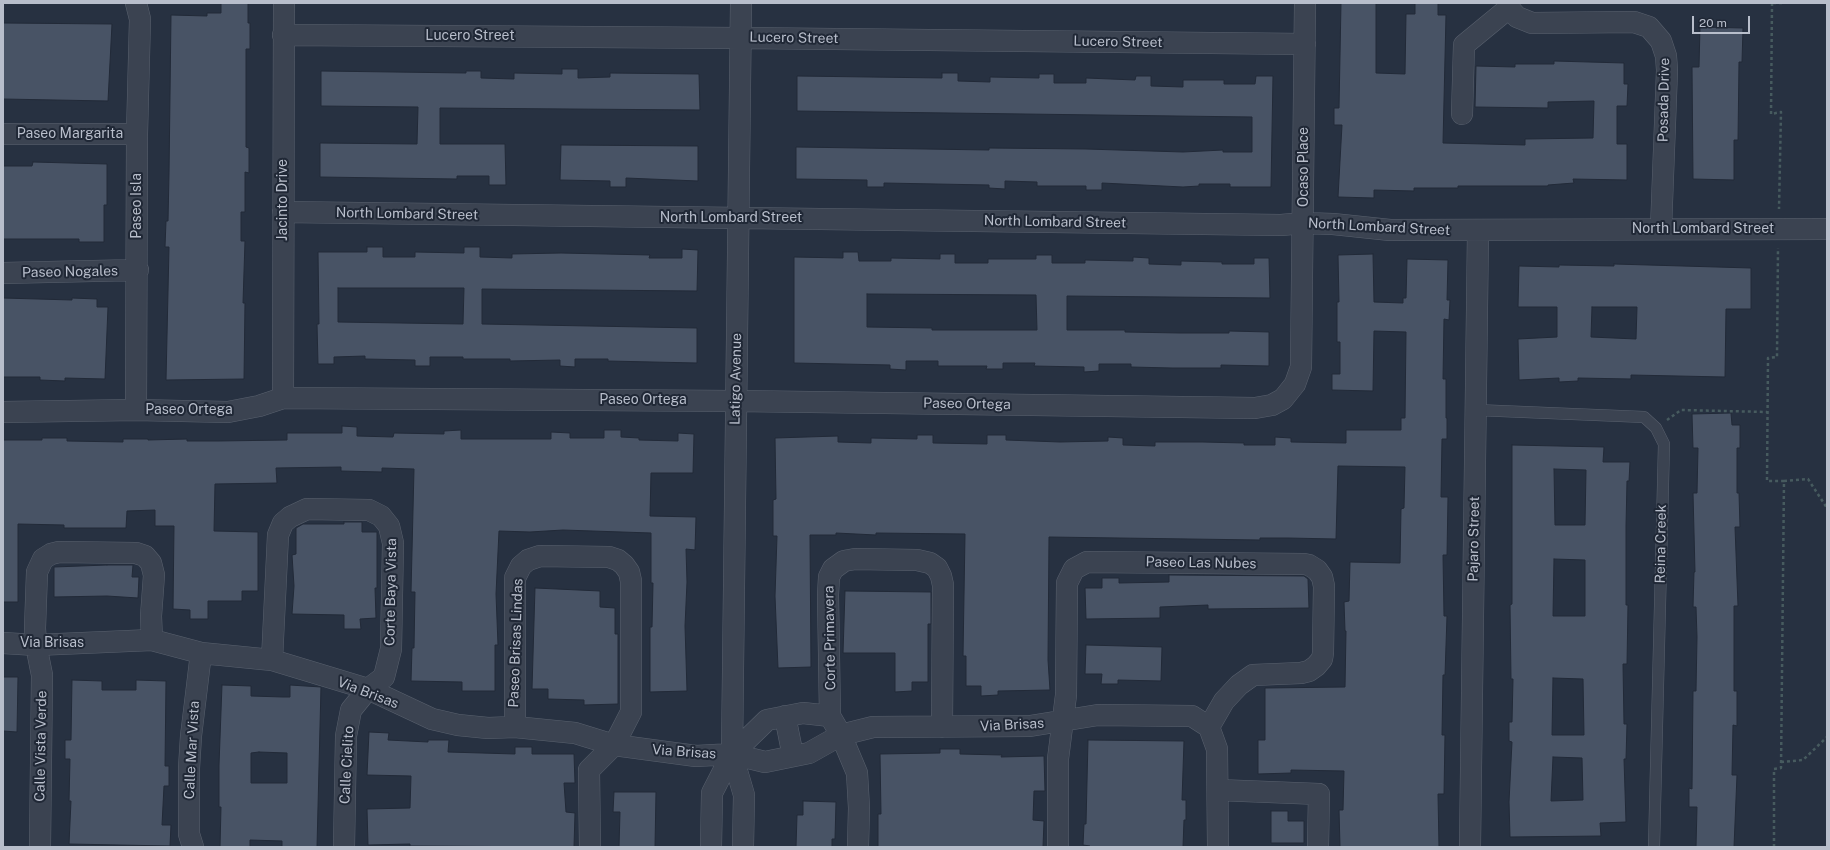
<!DOCTYPE html>
<style>
body{margin:0}
#map{position:relative;width:1830px;height:850px;overflow:hidden;background:#273141;font-family:"Public Sans",sans-serif}
canvas{display:block}
.frame{position:absolute;inset:0;border:4px solid #b8becb;pointer-events:none}
.scale{position:absolute;left:1692px;top:16px;width:58px;height:18px;box-sizing:border-box;border:2px solid #b8becb;border-top:0;padding-left:5px;font-size:12px;line-height:14px;white-space:nowrap;color:#b8becb;-webkit-text-stroke:3px #202836;paint-order:stroke}
</style>
<div id="map">
<canvas width="1830" height="850"></canvas>
<div class="frame"></div>
<div class="scale">20 m</div>
</div>
<script>
const c = document.querySelector('canvas').getContext('2d');
c.lineJoin = 'round';
function fillPath(path, color) {
  c.fillStyle = color;
  c.fill(path, 'evenodd');
}
function shape(rows) {
  const path = new Path2D();
  for (const r of rows) {
    path.moveTo(r[0], r[1]);
    for (let i = 2; i < r.length; i += 2) path.lineTo(r[i], r[i + 1]);
  }
  return path;
}
function trace(path, color, width, dash) {
  c.strokeStyle = color;
  c.lineWidth = width;
  c.lineCap = dash ? 'butt' : 'round';
  c.setLineDash(dash || []);
  c.stroke(path);
}
function drawText(font, color, halo, rows, align = 'center') {
  c.font = font + ' "Public Sans",sans-serif';
  c.lineWidth = 4;
  c.setLineDash([]);
  c.textBaseline = 'middle';
  c.strokeStyle = halo;
  c.fillStyle = color;
  for (const [text, x, y, turn = 0] of rows) {
    c.save();
    c.translate(x, y);
    c.rotate((+turn || 0) * Math.PI / 180);
    c.textAlign = isNaN(turn) ? turn : align;
    if (halo) c.strokeText(text, 0, 0);
    c.fillText(text, 0, 0);
    c.restore();
  }
}
const building = shape([
 [221,3,248,3,248,23,250,23,250,49,246,49,246,147,249,148,249,173,245,172,245,212,241,212,241,241,245,241,243,303,245,303,244,379,166,380,169,247,165,247,166,221,168,221,169,174,171,15,207,16,207,13,221,13,221,3],
 [1341,3,1376,3,1376,73,1405,74,1406,14,1415,14,1415,3,1438,3,1438,15,1446,15,1443,143,1525,145,1525,139,1593,138,1594,101,1548,102,1548,108,1475,107,1476,66,1515,67,1515,64,1554,64,1554,61,1624,63,1624,84,1628,84,1627,106,1617,106,1617,144,1627,144,1627,180,1573,179,1574,183,1548,185,1548,186,1458,186,1458,188,1414,188,1414,191,1374,190,1374,198,1338,197,1342,125,1334,125,1334,108,1339,108,1341,3],
 [3,23,112,24,108,101,3,99,3,23],
 [1700,27,1743,28,1742,62,1739,62,1738,140,1734,140,1734,180,1693,179,1692,67,1699,67,1700,27],
 [562,69,578,69,578,78,610,77,610,73,699,74,700,110,440,108,440,144,505,144,506,185,489,185,489,176,457,176,457,179,320,177,320,143,417,144,418,107,321,106,321,71,466,73,466,71,481,71,481,78,514,79,514,73,562,74,562,69],
 [942,73,958,73,958,81,990,82,990,77,1039,78,1039,74,1054,74,1054,83,1086,83,1086,78,1135,80,1136,76,1151,76,1151,86,1183,87,1183,80,1224,80,1224,84,1255,84,1256,76,1273,76,1271,187,1230,187,1230,184,1199,184,1199,186,1183,187,1102,183,1102,190,1086,190,1086,186,1037,186,1037,182,1005,181,1005,189,989,188,989,185,884,183,884,187,867,187,867,180,796,179,796,147,989,150,989,148,1086,149,1183,152,1223,150,1223,152,1252,152,1252,117,797,111,797,76,942,78,942,73],
 [561,145,698,146,698,181,626,178,626,187,610,187,610,181,560,180,561,145],
 [33,162,107,164,107,205,104,205,104,242,79,242,79,239,3,239,3,166,32,166,33,162],
 [367,247,383,247,383,257,415,257,415,252,464,253,464,247,480,247,480,257,512,258,512,254,561,253,650,255,649,258,682,258,682,249,698,250,697,291,482,289,482,324,697,328,697,363,608,361,608,359,575,359,575,367,560,366,560,360,510,361,510,359,463,359,463,357,430,357,430,366,415,366,415,360,365,359,365,356,334,357,334,364,318,364,317,324,319,324,318,252,367,252,367,247],
 [338,288,464,288,463,324,338,322,338,288],
 [843,252,858,252,859,261,891,261,891,258,940,259,940,254,955,254,955,263,988,263,988,259,1036,259,1036,255,1052,255,1052,263,1085,263,1085,260,1133,261,1133,257,1149,258,1149,264,1181,265,1181,261,1222,262,1222,264,1254,264,1254,258,1269,258,1270,298,1067,296,1067,330,1125,330,1125,332,1180,333,1229,333,1229,331,1269,332,1269,366,1221,365,1221,368,1172,368,1131,367,1131,364,1099,364,1099,371,1084,372,1084,367,1034,366,1035,363,1003,363,1003,369,986,369,987,366,938,366,938,361,906,361,906,370,890,369,890,365,794,363,794,257,843,258,843,252],
 [867,294,1036,295,1037,330,932,330,932,328,867,327,867,294],
 [1373,254,1374,302,1403,303,1403,298,1406,298,1407,259,1448,260,1447,300,1450,300,1449,320,1444,319,1443,379,1446,379,1446,418,1447,418,1447,439,1442,439,1441,497,1448,497,1447,555,1443,555,1444,616,1447,616,1445,675,1443,675,1442,735,1445,735,1444,794,1438,794,1439,847,1340,847,1339,810,1343,810,1344,771,1291,770,1291,773,1258,774,1258,740,1265,740,1265,688,1345,687,1346,631,1345,631,1344,602,1349,601,1350,562,1400,563,1401,509,1404,508,1405,467,1338,466,1336,539,1288,538,1260,538,1260,540,1049,537,1048,660,1050,690,998,691,998,695,981,696,981,686,966,686,966,656,963,656,965,534,876,533,876,535,836,533,836,535,810,535,811,667,778,668,775,596,777,536,773,536,773,500,776,499,775,438,838,436,838,442,871,443,871,438,917,439,917,435,933,435,933,443,987,444,987,435,1006,435,1006,440,1060,442,1108,441,1108,437,1123,438,1123,445,1155,446,1155,442,1203,442,1244,443,1244,445,1275,445,1275,437,1291,438,1291,442,1346,443,1346,430,1401,430,1401,418,1405,418,1406,332,1374,331,1373,391,1332,390,1332,374,1340,374,1340,342,1337,342,1337,302,1339,302,1338,255,1373,254],
 [1614,264,1751,268,1751,309,1726,309,1725,377,1631,375,1631,379,1578,378,1578,381,1559,382,1559,378,1519,380,1518,339,1557,337,1557,307,1518,307,1519,266,1559,267,1559,265,1614,266,1614,264],
 [1592,307,1637,307,1636,339,1591,337,1592,307],
 [3,298,72,300,72,298,97,299,97,307,108,307,105,379,65,378,65,381,40,380,40,377,3,377,3,298],
 [1731,413,1732,425,1740,425,1740,448,1737,448,1737,493,1739,493,1740,527,1735,527,1738,606,1734,606,1734,691,1737,691,1737,726,1733,725,1732,775,1737,775,1734,847,1696,847,1697,807,1689,807,1689,788,1692,789,1693,691,1696,691,1697,637,1696,607,1693,607,1694,572,1695,572,1693,493,1697,493,1698,448,1693,448,1692,414,1731,413],
 [342,426,357,427,357,436,393,437,394,433,444,434,444,431,461,430,461,439,551,439,551,432,570,433,570,438,604,438,604,430,621,430,621,437,639,438,639,440,678,441,678,433,694,434,693,473,651,473,650,516,696,517,695,550,686,549,687,582,685,626,687,691,650,692,650,627,652,627,653,583,651,583,651,533,563,530,530,532,499,531,496,594,498,645,495,645,495,691,462,691,462,682,411,681,412,648,414,648,415,592,411,592,414,469,382,468,382,472,341,471,341,467,276,468,277,483,215,484,214,531,258,532,258,591,242,591,242,601,208,601,208,619,190,619,190,610,173,609,174,526,155,526,155,510,127,511,126,528,64,528,64,525,18,524,18,602,3,602,3,440,42,440,42,438,67,438,67,441,123,442,123,439,148,439,148,440,187,439,187,441,218,441,287,440,287,433,342,433,342,426],
 [1512,445,1604,447,1603,462,1630,462,1629,481,1627,481,1626,526,1626,605,1628,605,1627,664,1623,664,1624,724,1627,724,1626,759,1624,759,1626,822,1600,823,1601,836,1510,837,1509,802,1512,742,1509,741,1509,722,1512,722,1513,679,1511,679,1510,605,1512,604,1512,445],
 [1554,469,1586,470,1585,525,1555,525,1554,469],
 [1554,559,1585,560,1585,616,1553,616,1554,559],
 [1553,678,1583,679,1584,735,1552,735,1553,678],
 [1553,757,1582,758,1583,800,1551,801,1553,757],
 [344,522,362,522,362,532,377,532,377,588,375,588,376,618,360,619,361,629,344,629,344,615,292,614,294,586,292,555,296,554,296,528,303,524,344,524,344,522],
 [107,565,133,565,132,577,139,577,138,598,107,596,54,597,54,567,107,565],
 [1169,575,1304,576,1308,579,1309,608,1208,609,1208,605,1160,607,1160,618,1086,619,1085,588,1102,588,1102,578,1119,578,1119,583,1169,582,1169,575],
 [535,588,600,591,600,607,615,608,615,634,618,634,618,704,584,705,584,700,548,699,548,689,532,689,535,588],
 [845,591,931,592,931,624,928,624,928,682,912,682,912,691,895,692,895,653,843,653,845,591],
 [1086,645,1162,647,1161,681,1118,680,1118,684,1101,684,1102,674,1085,674,1086,645],
 [3,677,18,677,17,732,3,731,3,677],
 [72,680,102,681,102,690,136,690,136,680,166,681,165,766,169,766,169,786,164,786,162,825,171,825,170,846,69,844,71,801,69,801,70,759,65,759,65,740,71,740,72,680],
 [222,685,251,686,251,696,283,697,290,697,290,685,321,687,317,847,282,847,282,841,250,840,250,847,220,847,221,807,219,807,219,765,222,685],
 [259,752,287,753,287,783,251,783,251,753,259,752],
 [369,732,389,733,388,740,428,742,428,740,449,740,448,752,515,754,515,747,532,747,532,754,574,754,575,783,564,783,566,812,575,813,574,847,410,846,410,844,368,845,367,809,410,808,411,776,367,775,369,732],
 [1088,740,1184,741,1182,800,1186,800,1186,820,1184,820,1183,847,1090,847,1090,846,1083,845,1084,824,1086,824,1088,740],
 [940,749,960,749,960,754,1002,755,1001,757,1044,756,1045,791,1034,791,1033,820,1044,821,1043,847,878,847,878,814,881,814,880,754,940,753,940,749],
 [614,792,656,792,655,847,619,847,620,812,613,812,614,792],
 [803,801,836,802,835,839,832,839,832,847,796,847,797,815,803,815,803,801],
 [1271,811,1288,811,1288,821,1304,821,1304,843,1271,843,1271,811]
]);
const path = shape([
 [1772,3,1771,114,1781,112,1779,209],
 [1773,3,1782,3],
 [1667,420,1681,410,1767,412],
 [1784,481,1808,479,1827,508],
 [1781,762,1803,760,1827,737],
 [1774,847,1774,769,1781,768,1784,481,1767,481,1768,358,1777,357,1778,248]
]);
const service = shape([
 [1476,410,1644,417,1656,428,1664,444,1654,847]
]);
const minor = shape([
 [136,3,140,19,137,134,136,410],
 [1509,8,1517,17,1532,23,1634,22,1649,27,1661,41,1666,56,1667,70,1661,229],
 [283,35,741,38,1305,44],
 [1462,114,1464,45,1509,8,1507,3],
 [3,134,137,134],
 [283,212,1281,225,1304,223,1333,224,1390,230,1827,229],
 [3,273,138,270],
 [283,398,284,3],
 [3,412,136,410,228,412,259,406,283,398,736,401,1255,408,1272,405,1283,399,1295,384,1301,367,1305,3],
 [3,643,36,645,152,640,201,653,272,660,368,689,432,719,458,725,488,728,515,727,575,733,614,745,696,756,732,754,765,762,809,753,841,735,873,727,1030,726,1098,715,1192,716,1209,727],
 [272,660,278,535,283,523,290,517,307,509,369,510,381,516,389,526,393,543,391,649,384,677,368,689,351,710,346,736,344,847],
 [785,716,793,756],
 [515,727,515,578,521,566,528,560,540,556,609,557,618,560,624,565,629,572,631,581,631,712,614,745,589,770,590,847],
 [732,754,741,3],
 [732,754,767,720,803,713,830,716],
 [1218,790,1319,794,1318,847],
 [40,847,42,675,36,645,35,628,37,572,43,559,51,554,59,552,136,553,145,556,151,563,154,575,151,616,152,640],
 [193,847,189,834,189,768,191,736,201,653],
 [711,847,712,793,732,754,744,795,743,847],
 [858,847,859,808,857,773,841,735,830,716,828,595,829,577,833,569,844,561,855,559,917,560,930,563,937,568,941,576,943,585,942,727],
 [1058,847,1058,759,1066,695,1067,583,1074,569,1087,562,1304,564,1309,565,1317,570,1322,577,1324,586,1323,653,1322,659,1316,666,1309,671,1301,673,1253,675,1239,685,1224,701,1209,727,1217,749,1218,847],
 [1470,847,1478,231]
]);
const streetNames = [
 ["Lucero Street",470,36],
 ["Lucero Street",794,38,1],
 ["Lucero Street",1118,42,1],
 ["Posada Drive",1664,100,-89],
 ["Paseo Margarita",70,134],
 ["Ocaso Place",1304,167,-90],
 ["Jacinto Drive",283,200,-90],
 ["Paseo Isla",137,206,-90],
 ["North Lombard Street",407,214,1],
 ["North Lombard Street",731,218],
 ["North Lombard Street",1055,222,1],
 ["North Lombard Street",1379,227,3],
 ["North Lombard Street",1703,229],
 ["Paseo Nogales",70,272,-1],
 ["Latigo Avenue",736,379,-89],
 ["Paseo Ortega",643,400],
 ["Paseo Ortega",967,404,1],
 ["Paseo Ortega",189,410],
 ["Pajaro Street",1474,539,-89],
 ["Reina Creek",1661,544,-89],
 ["Paseo Las Nubes",1201,563,1],
 ["Corte Baya Vista",391,592,-89],
 ["Corte Primavera",830,638,-91],
 ["Via Brisas",52,643],
 ["Paseo Brisas Lindas",516,643,-88],
 ["Via Brisas",368,693,21],
 ["Via Brisas",1012,725,-3],
 ["Calle Vista Verde",41,746,-89],
 ["Calle Mar Vista",192,750,-87],
 ["Via Brisas",684,752,4],
 ["Calle Cielito",347,765,-87]
];
fillPath(building, '#485365');
trace(building, '#222a38', 1);
trace(service, '#59616e', 12);
trace(minor, '#59616e', 22);
trace(path, '#475b5f', 2.5, [3, 3]);
trace(service, '#3b4351', 11);
trace(minor, '#3b4351', 21);
drawText('14px', '#b8becb', '#202836', streetNames);
</script>
